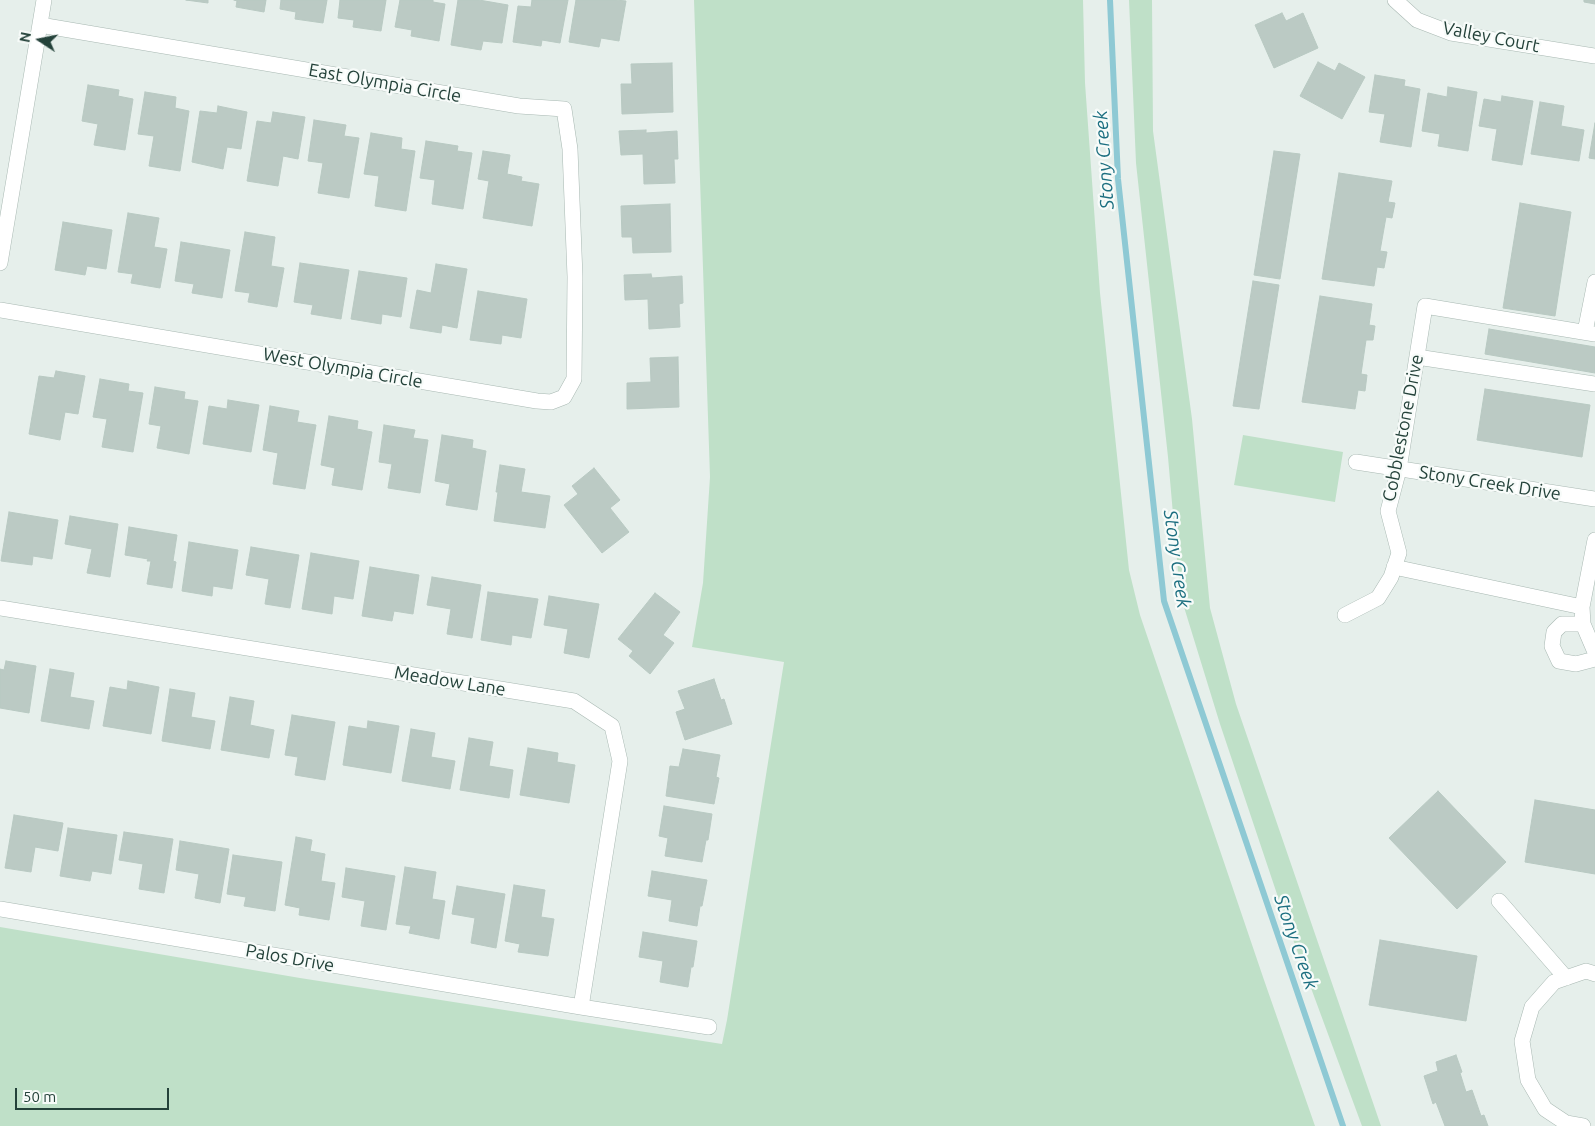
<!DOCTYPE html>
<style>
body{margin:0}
#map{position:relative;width:1595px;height:1126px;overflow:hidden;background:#e6efeb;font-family:Ubuntu,sans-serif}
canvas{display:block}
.north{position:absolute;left:15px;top:15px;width:50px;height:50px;-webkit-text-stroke:4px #f7fbf9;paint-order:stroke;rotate:281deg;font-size:14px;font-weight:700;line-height:20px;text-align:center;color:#24423a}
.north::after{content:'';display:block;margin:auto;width:18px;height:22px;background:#24423a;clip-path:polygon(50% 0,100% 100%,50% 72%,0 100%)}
.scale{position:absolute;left:15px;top:1088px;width:154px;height:22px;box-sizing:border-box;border:2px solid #24423a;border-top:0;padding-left:6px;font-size:15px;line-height:18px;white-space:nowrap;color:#24423a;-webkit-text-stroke:4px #f7fbf9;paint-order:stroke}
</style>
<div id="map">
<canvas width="1595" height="1126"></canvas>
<div class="north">N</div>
<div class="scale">50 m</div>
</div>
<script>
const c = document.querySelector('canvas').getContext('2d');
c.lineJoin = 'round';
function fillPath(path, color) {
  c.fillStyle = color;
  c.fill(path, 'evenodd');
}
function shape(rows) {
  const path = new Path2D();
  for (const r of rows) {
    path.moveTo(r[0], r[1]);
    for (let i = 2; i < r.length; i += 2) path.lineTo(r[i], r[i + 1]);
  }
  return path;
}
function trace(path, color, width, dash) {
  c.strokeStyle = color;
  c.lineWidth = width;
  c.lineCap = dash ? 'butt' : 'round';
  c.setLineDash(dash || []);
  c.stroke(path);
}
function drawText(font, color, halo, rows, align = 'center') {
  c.font = font + ' Ubuntu,sans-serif';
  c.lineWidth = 4.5;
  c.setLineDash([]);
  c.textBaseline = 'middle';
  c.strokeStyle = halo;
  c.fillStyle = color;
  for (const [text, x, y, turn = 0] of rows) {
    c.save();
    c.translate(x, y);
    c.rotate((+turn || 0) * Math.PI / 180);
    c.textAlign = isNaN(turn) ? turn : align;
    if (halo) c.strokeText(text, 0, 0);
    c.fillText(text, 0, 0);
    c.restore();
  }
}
const green = shape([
 [694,0,1083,0,1085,83,1100,293,1129,570,1140,615,1264,980,1315,1126,0,1126,0,927,300,978,722,1044,727,1020,784,662,692,647,703,583,710,477],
 [1129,0,1152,0,1153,131,1192,419,1210,608,1236,704,1381,1126,1362,1126,1284,915,1220,724,1180,594,1168,457,1136,163],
 [1243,435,1343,452,1335,502,1234,485]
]);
const stream = shape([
 [1110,0,1118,179,1164,601,1343,1126]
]);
const building = shape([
 [186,0,208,0,208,3,186,0],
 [234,0,266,0,264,12,236,7,237,1,234,0],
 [281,0,327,0,323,23,295,19,296,12,280,9,281,0],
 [340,0,386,0,381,31,353,27,354,20,338,18,340,0],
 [400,0,433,0,433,2,445,4,439,41,411,36,412,30,395,27,400,0],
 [458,0,479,0,508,5,502,43,483,41,481,50,451,45,458,0],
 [532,0,568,0,560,43,542,40,541,46,513,42,518,6,531,7,532,0],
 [576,0,616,0,626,1,619,41,601,38,599,47,569,42,576,0],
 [1584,0,1595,0,1595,4,1584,2,1584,0],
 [1282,13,1286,21,1303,13,1318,48,1274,68,1255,25,1282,13],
 [1318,62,1335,71,1339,63,1365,77,1342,119,1300,96,1318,62],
 [672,63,673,112,622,114,621,84,632,84,631,64,672,63],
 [1375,75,1405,80,1404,86,1420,89,1411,147,1380,142,1385,114,1369,112,1375,75],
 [88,85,119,90,118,96,133,99,125,150,94,145,98,124,82,121,88,85],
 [1448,87,1477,92,1468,151,1438,146,1440,134,1422,131,1428,93,1447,97,1448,87],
 [145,92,176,97,175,108,189,111,180,171,149,166,154,136,138,134,145,92],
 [1502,96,1533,101,1522,165,1492,160,1497,129,1479,126,1484,99,1501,102,1502,96],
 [1540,102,1564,106,1561,126,1584,130,1579,161,1531,154,1540,102],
 [218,106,247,112,241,149,227,147,223,169,192,162,200,111,217,113,218,106],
 [273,112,305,117,298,159,283,156,278,186,247,181,257,121,271,123,273,112],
 [314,120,346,125,344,136,359,138,349,198,318,193,323,163,308,161,314,120],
 [1595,123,1595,159,1589,158,1595,123],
 [646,130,646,133,677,131,678,159,674,159,675,183,644,184,643,154,621,155,619,131,646,130],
 [371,133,402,138,401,149,415,151,406,211,375,206,379,176,364,174,371,133],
 [426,141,458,146,457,151,472,153,463,209,432,204,435,180,420,178,426,141],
 [483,151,510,155,507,174,522,177,521,181,539,184,532,226,483,218,489,181,478,179,483,151],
 [1274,151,1300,154,1280,279,1254,275,1274,151],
 [1339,173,1392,181,1388,202,1395,203,1392,218,1386,217,1380,251,1387,252,1384,268,1377,267,1374,286,1322,279,1339,173],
 [1520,203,1571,212,1555,316,1503,308,1520,203],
 [670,204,671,252,633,253,632,237,622,237,621,206,670,204],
 [128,213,159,218,154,247,167,249,160,288,131,283,133,274,118,272,128,213],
 [63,222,112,230,106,269,87,266,85,275,55,270,63,222],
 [245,232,275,237,271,266,284,268,277,307,248,302,250,293,235,291,245,232],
 [181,242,230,250,222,298,192,293,194,284,175,281,181,242],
 [300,263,349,270,341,319,311,314,313,305,294,302,300,263],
 [436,264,467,269,457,328,442,325,441,333,410,328,417,290,431,293,436,264],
 [359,271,407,278,401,317,382,314,381,324,351,319,359,271],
 [651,274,652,278,682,276,683,303,679,304,680,327,649,329,648,299,625,300,624,275,651,274],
 [1253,281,1279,285,1259,409,1233,406,1253,281],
 [478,291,527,299,521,338,502,335,501,344,470,340,478,291],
 [1320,296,1372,304,1369,325,1375,326,1373,340,1366,340,1361,374,1367,375,1365,391,1358,390,1355,409,1302,402,1320,296],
 [1489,329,1595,347,1595,373,1485,354,1489,329],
 [678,357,679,407,627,409,627,383,651,382,650,358,678,357],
 [56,371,85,376,78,414,65,412,60,440,29,434,39,376,54,378,56,371],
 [100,379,129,384,128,391,143,393,133,452,102,447,107,419,93,417,100,379],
 [155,387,185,392,184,399,198,401,189,454,157,448,161,426,149,424,155,387],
 [1485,389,1590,405,1582,457,1477,440,1485,389],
 [228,400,259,405,251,452,203,444,209,406,227,409,228,400],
 [270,406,299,411,297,422,316,425,305,489,273,484,278,453,263,450,270,406],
 [329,416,358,421,357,429,372,432,362,490,332,485,335,468,321,465,329,416],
 [384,425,415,430,413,438,428,440,420,493,388,488,392,464,379,462,384,425],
 [442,435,473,440,472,448,486,451,477,510,446,505,450,484,435,481,442,435],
 [500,465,525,469,521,492,550,496,545,528,494,521,498,492,496,492,500,465],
 [594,468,620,500,610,508,629,532,602,553,564,505,578,494,572,486,594,468],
 [9,512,58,520,52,559,33,556,32,565,1,561,9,512],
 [70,516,118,524,110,577,87,573,92,549,65,544,70,516],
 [129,527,177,535,173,561,176,562,172,588,147,584,151,561,147,561,148,559,125,555,129,527],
 [189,542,238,550,232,589,213,586,212,596,182,591,189,542],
 [251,547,299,555,290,608,265,604,269,579,246,575,251,547],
 [311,553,359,561,353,599,334,596,332,614,302,609,311,553],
 [370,567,419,575,413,614,394,611,392,621,362,616,370,567],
 [432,577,481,585,472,638,447,634,451,609,427,605,432,577],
 [488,592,538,599,531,638,512,635,511,645,481,640,488,592],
 [655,593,680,612,663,635,674,643,650,674,629,656,633,651,618,639,655,593],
 [549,596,599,604,589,658,564,653,568,629,544,625,549,596],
 [6,661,36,666,29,713,0,708,0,669,4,670,6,661],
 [50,669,74,673,70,697,94,701,89,729,41,721,50,669],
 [714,679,721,700,724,699,732,724,685,740,676,712,685,709,678,691,714,679],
 [128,681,159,687,151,734,103,726,110,687,127,690,128,681],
 [170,689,195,693,191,717,215,721,210,749,162,741,170,689],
 [230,697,254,701,250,725,274,730,269,758,221,750,230,697],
 [292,715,335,722,325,780,295,775,298,757,285,755,292,715],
 [368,721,399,726,391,773,343,765,349,726,367,729,368,721],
 [411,729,435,733,431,757,455,761,450,789,402,781,411,729],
 [469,738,493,742,489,766,513,770,509,798,460,790,469,738],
 [528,748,558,753,557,762,575,765,569,803,520,795,528,748],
 [683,749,720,755,716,777,719,778,714,804,666,796,670,766,679,767,683,749],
 [1438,791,1506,862,1457,909,1389,838,1438,791],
 [1535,800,1595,810,1595,874,1525,862,1535,800],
 [664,806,712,814,708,840,706,840,702,862,665,856,668,838,659,836,664,806],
 [14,815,63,823,58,851,35,847,31,872,5,868,14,815],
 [68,828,117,835,111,874,92,871,90,881,60,876,68,828],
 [124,832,173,839,164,893,139,889,143,864,119,860,124,832],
 [296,837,312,840,310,851,325,854,321,881,335,883,329,920,299,915,300,908,285,905,296,837],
 [180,841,229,849,220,903,195,898,199,874,176,870,180,841],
 [233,855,282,862,275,911,244,906,246,897,227,894,233,855],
 [405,867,436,872,432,899,445,901,439,939,409,933,411,926,396,924,405,867],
 [346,868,395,876,386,930,361,926,365,901,342,897,346,868],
 [652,871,707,880,702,906,700,906,697,926,669,921,672,900,648,896,652,871],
 [514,885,545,890,541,917,554,919,548,956,518,952,520,944,505,941,514,885],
 [457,886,505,894,496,948,471,943,475,918,452,914,457,886],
 [643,932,697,941,693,967,691,967,688,987,660,982,663,961,639,957,643,932],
 [1380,940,1477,956,1466,1021,1369,1005,1380,940],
 [1456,1055,1462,1072,1460,1073,1466,1092,1472,1090,1481,1116,1484,1115,1488,1126,1445,1126,1436,1102,1433,1104,1424,1076,1438,1071,1436,1062,1456,1055]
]);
const minor = shape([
 [1395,0,1417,20,1451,33,1595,56],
 [0,263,44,0],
 [0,310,537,401,551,402,564,397,574,379,575,277,570,149,564,109,519,106,40,25],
 [1585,332,1595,282],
 [1417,357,1595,384],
 [1356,462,1595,499],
 [1595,540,1582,607,1583,624,1595,652],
 [1394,567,1582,607],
 [0,608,574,701,612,726,620,761,581,1007],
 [1345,615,1378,598,1391,577,1399,553,1388,511,1399,469,1425,306,1595,334],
 [1583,624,1562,624,1554,632,1552,646,1559,661,1576,664,1595,659],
 [1499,901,1566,978],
 [0,909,581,1007,709,1027],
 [1583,1126,1566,1123,1545,1109,1528,1080,1522,1041,1532,1007,1554,982,1586,971,1595,974]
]);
const streetNames = [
 ["Valley Court",1491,37,11],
 ["East Olympia Circle",385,83,10],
 ["West Olympia Circle",343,368,10],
 ["Cobblestone Drive",1403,428,-79],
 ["Stony Creek Drive",1490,483,9],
 ["Meadow Lane",450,681,9],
 ["Palos Drive",290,958,10]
];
const waterNames = [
 ["Stony Creek",1104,160,-94],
 ["Stony Creek",1177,559,82],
 ["Stony Creek",1296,942,71]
];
fillPath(green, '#bfe0c8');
trace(stream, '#8ec9d4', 6);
fillPath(building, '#bbcac4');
trace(building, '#b8c9c2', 1);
trace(minor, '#a8b8b2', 16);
trace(minor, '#fff', 15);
drawText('18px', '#24423a', '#f7fbf9', streetNames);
drawText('italic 19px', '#1c6f80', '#f7fbf9', waterNames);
</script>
